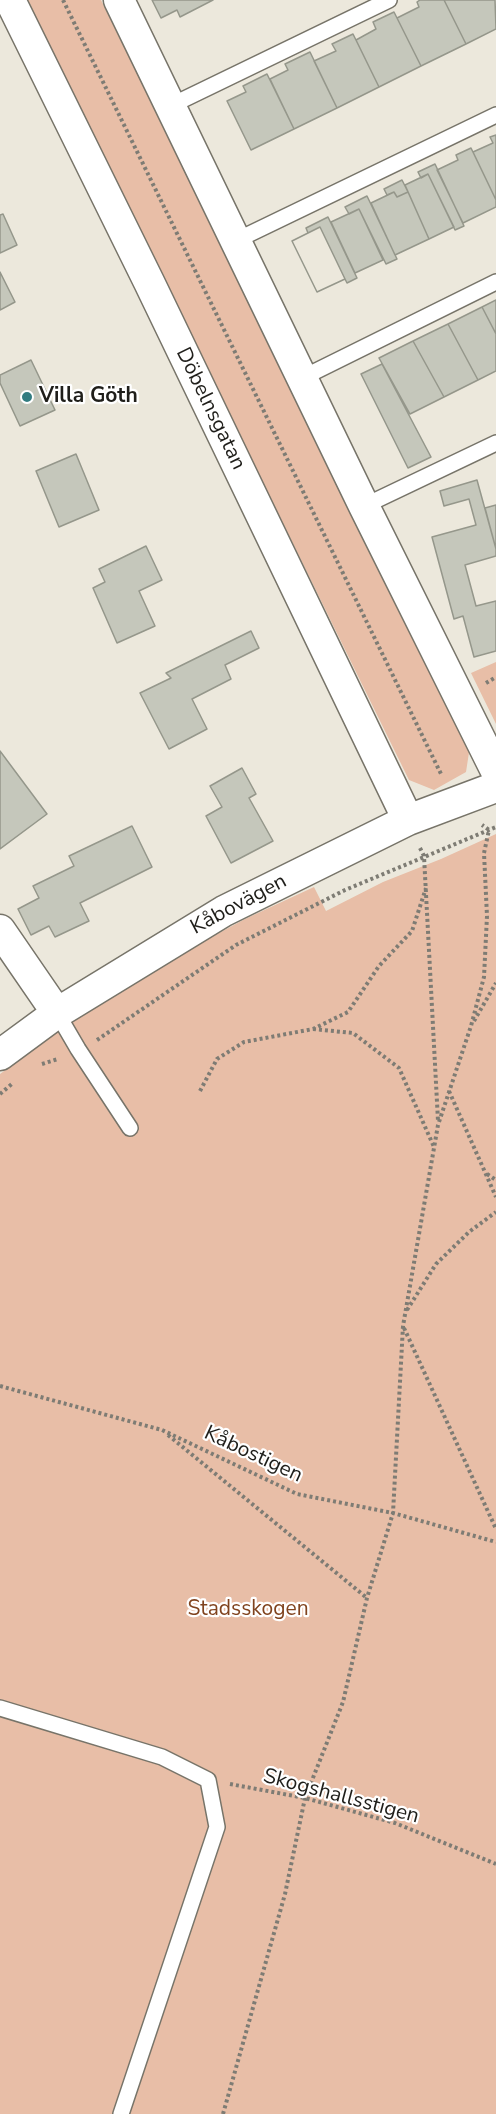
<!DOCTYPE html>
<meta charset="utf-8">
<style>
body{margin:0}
canvas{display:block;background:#ece8dc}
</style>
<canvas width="496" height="2114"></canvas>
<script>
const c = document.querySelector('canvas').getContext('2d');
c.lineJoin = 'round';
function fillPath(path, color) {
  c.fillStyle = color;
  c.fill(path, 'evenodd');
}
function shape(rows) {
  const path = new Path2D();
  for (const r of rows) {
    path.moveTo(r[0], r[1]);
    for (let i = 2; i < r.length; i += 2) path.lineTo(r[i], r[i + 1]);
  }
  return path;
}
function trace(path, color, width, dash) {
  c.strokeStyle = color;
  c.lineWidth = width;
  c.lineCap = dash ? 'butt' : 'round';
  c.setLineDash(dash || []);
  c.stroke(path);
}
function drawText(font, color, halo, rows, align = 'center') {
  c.font = font + ' "Nunito Sans",sans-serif';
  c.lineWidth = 4.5;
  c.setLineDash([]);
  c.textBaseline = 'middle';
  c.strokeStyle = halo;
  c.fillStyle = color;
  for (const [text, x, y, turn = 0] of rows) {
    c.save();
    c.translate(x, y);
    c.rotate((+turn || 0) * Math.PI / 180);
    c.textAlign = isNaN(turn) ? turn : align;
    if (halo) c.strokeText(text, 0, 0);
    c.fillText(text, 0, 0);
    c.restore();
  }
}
const green = shape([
 [26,0,101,0,470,746,466,772,434,790,409,780],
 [496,662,496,724,471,673],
 [496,834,496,2114,0,2114,0,1074,68,1024,178,955,245,919,314,887,326,911,383,882,441,859]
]);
const building = shape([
 [152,0,213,0,180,17,177,10,161,18,152,0],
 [420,0,444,0,466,44,421,66,397,18,419,7,417,2,420,0],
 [444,0,495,0,496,29,466,44,444,0],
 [394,12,421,66,379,87,356,40,376,29,373,22,394,12],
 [353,34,379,87,337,108,314,61,336,51,332,44,353,34],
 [310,52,337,108,294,129,270,79,288,70,285,64,310,52],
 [267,74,294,129,251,150,227,101,246,92,243,86,267,74],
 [496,135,496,200,473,152,493,143,490,137,496,135],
 [471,148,496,200,496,207,463,223,437,170,458,160,456,155,471,148],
 [435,164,464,226,455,230,428,174,421,178,418,172,435,164],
 [428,174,454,227,429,239,405,185,428,174],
 [402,180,408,192,397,197,394,192,387,195,384,189,402,180],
 [394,192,397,197,408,192,429,239,395,255,371,203,394,192],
 [367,196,397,259,386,264,359,209,349,214,345,207,367,196],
 [359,209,383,260,355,273,331,222,359,209],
 [3,214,17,245,0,253,0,215,3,214],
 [328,217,357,278,347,283,345,279,317,292,292,241,308,233,306,228,328,217],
 [320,227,345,279,317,292,292,241,320,227],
 [0,272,15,302,0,310,0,272],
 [496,300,496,334,482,307,496,300],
 [482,307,496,334,496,371,478,380,448,324,482,307],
 [448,324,478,380,444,397,413,341,448,324],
 [413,341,444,397,410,414,379,358,413,341],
 [31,360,55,410,20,426,0,383,0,375,31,360],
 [382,364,431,457,408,468,361,374,382,364],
 [76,454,99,510,59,527,36,471,76,454],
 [477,480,496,549,496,556,465,565,476,606,496,601,496,651,474,657,463,616,454,619,432,537,476,525,469,499,444,506,440,491,477,480],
 [496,505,496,549,485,508,496,505],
 [146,546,162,580,139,591,155,626,117,643,93,588,105,582,99,569,146,546],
 [251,631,259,648,225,665,231,679,192,699,207,729,169,749,140,693,171,678,166,673,251,631],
 [0,751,47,814,0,849,0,751],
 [242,768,256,794,249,798,273,841,231,863,206,816,222,807,210,786,242,768],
 [132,826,152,867,80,903,89,921,55,937,49,926,31,935,18,909,39,898,33,886,74,866,69,856,132,826]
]);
const path = shape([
 [63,0,442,776],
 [486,683,496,677],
 [420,848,424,856,438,1121],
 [474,1021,496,983],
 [313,1029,353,1033,399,1068,434,1147],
 [97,1040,236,945,345,890,496,827],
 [42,1064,58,1059],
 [200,1091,217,1059,244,1042,313,1029,348,1012,379,966,412,931,426,888],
 [449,1091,496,1197],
 [0,1094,13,1083],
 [487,1174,496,1180],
 [407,1310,436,1264,469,1232,496,1212],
 [404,1328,496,1529],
 [0,1386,162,1430,297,1494,393,1513,496,1542],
 [168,1435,367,1598],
 [230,1784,305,1798,395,1823,496,1864],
 [223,2114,285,1894,305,1798,343,1702,367,1598,393,1513,403,1326,438,1125,471,1026,484,977,487,916,484,853,489,830,482,825]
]);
const service = shape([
 [170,106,389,0],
 [235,241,496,115],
 [302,378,496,282],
 [364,506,496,443],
 [57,1013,78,1049,130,1128],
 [0,1708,162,1757,208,1780,217,1827,121,2114]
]);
const minor = shape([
 [10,0,149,282,408,820],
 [119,0,364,506,496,771],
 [0,930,57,1013],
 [0,1055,57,1013,224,911,408,820,496,787]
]);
const markers = [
 [27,397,6,"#327c80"]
];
const poiNames = [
 ["Villa Göth",39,397]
];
const streetNames = [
 ["Döbelnsgatan",210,409,64],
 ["Kåbovägen",239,905,-28],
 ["Kåbostigen",253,1455,25],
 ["Skogshallsstigen",341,1797,15]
];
const parkNames = [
 ["Stadsskogen",248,1610]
];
fillPath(green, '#e8bea7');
fillPath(building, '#c5c7bb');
trace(building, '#95978b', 1.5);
trace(service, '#777469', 18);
trace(minor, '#777469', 33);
trace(path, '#7e7c74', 4, [3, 3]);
trace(service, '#fff', 15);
trace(minor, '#fff', 30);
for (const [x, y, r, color] of markers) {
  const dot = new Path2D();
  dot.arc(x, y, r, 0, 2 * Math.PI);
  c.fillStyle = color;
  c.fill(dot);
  trace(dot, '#fff', 2);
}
drawText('bold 21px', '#1f1e1a', '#fff', poiNames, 'left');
drawText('21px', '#1f1e1a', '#fff', streetNames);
drawText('21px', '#80431e', '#fff', parkNames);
</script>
